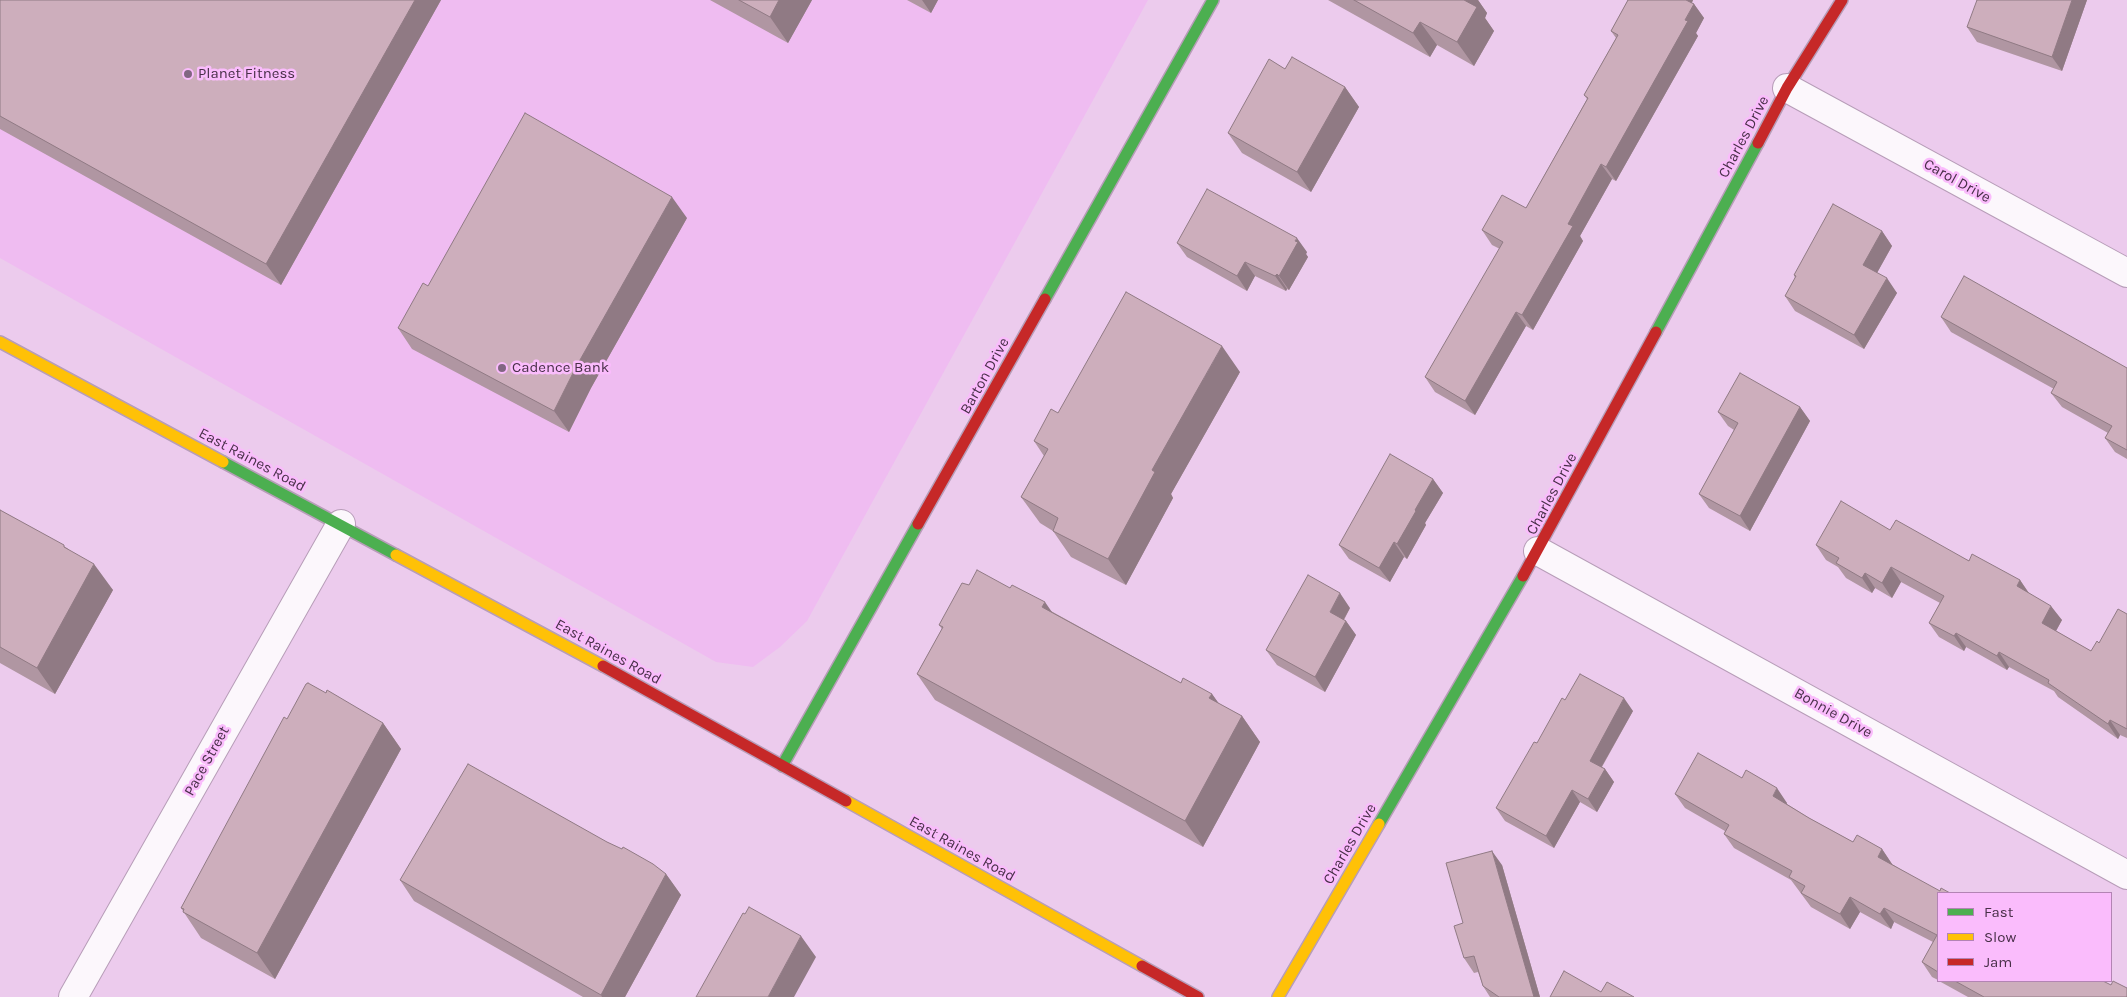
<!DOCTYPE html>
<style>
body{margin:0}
#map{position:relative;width:2127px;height:997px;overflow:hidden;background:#eccbed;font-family:Karla,sans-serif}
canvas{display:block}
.legend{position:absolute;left:1937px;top:892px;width:175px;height:90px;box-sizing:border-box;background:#fabcfc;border:1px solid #b384b4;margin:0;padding:6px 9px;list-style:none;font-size:15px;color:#482f48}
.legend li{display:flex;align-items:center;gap:10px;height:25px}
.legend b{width:25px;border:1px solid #b384b4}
</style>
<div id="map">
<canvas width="2127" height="997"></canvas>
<ul class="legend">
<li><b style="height:6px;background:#4caf50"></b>Fast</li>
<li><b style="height:6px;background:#ffc107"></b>Slow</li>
<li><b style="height:6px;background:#c62828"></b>Jam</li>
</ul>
</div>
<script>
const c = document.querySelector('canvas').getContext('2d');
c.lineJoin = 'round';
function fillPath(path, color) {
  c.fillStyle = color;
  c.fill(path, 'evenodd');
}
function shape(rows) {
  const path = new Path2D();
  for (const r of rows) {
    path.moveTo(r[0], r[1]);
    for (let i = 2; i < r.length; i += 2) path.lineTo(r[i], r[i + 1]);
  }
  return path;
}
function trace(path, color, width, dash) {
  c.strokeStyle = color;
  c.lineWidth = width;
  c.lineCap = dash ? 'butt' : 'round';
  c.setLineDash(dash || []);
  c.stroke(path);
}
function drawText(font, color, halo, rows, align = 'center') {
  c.font = font + ' Karla,sans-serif';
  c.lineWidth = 5;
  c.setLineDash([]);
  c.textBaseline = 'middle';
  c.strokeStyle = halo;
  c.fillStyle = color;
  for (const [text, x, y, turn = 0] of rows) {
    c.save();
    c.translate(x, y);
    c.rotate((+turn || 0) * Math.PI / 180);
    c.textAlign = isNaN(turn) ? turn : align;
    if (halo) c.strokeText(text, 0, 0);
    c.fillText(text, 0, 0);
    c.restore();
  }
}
const built = shape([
 [0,0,1148,0,807,621,780,647,753,667,716,662,0,258]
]);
const street = shape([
 [1787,88,2127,273],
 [1538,551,2127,875],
 [73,997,341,524]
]);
const fast = shape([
 [1045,299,1213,0],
 [1656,332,1758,143],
 [223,462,396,555],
 [782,766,918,524],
 [1379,824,1523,576]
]);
const slow = shape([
 [0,342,223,462],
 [396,555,603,666],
 [846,801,1142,966],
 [1278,997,1379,824]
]);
const jam = shape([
 [1758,143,1787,88,1842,0],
 [918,524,1045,299],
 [1523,576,1656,332],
 [603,666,846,801],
 [1142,966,1198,997]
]);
const wall = shape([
 [0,0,441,0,281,285,0,129],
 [710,0,812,0,788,43],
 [907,0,938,0,931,13],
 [1328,0,1478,0,1487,13,1485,18,1494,31,1474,66,1437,45,1430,57],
 [1628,0,1693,0,1692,3,1694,4,1704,18,1696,33,1698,36,1616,181,1612,179,1580,236,1583,241,1533,330,1526,326,1475,415,1435,392,1425,377,1500,249,1492,245,1482,230,1526,208,1587,99,1584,95,1616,38,1611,31],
 [2087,0,2062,71,1977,42,1967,27],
 [1345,87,1359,107,1311,192,1242,153,1228,133],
 [687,218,591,388,569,432,412,349,398,328],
 [1882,231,1892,246,1877,273,1897,293,1864,349,1795,311,1785,296,1795,278,1794,275],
 [1177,243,1307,252,1306,254,1308,257,1289,290,1287,289,1286,291,1255,276,1247,291,1187,257],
 [1941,317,2127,368,2127,459,2115,452,2105,438,2108,433,2062,407,2051,393,2054,389,1951,332],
 [1240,372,1171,494,1173,498,1126,585,1071,557,1053,531,1040,523,1021,497,1044,456,1034,441,1058,413],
 [1800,407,1810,421,1750,531,1709,508,1699,494,1734,430,1728,426,1718,412],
 [1433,479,1443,493,1425,523,1426,525,1407,559,1404,557,1390,582,1349,559,1339,545],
 [0,510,67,548,113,590,55,694,0,663],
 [1890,530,2020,580,2029,593,2062,620,2056,631,2091,651,2127,614,2127,738,2120,735,2118,739,2058,697,2054,691,2009,667,2007,670,1966,647,1964,651,1939,637,1929,623,1940,603,1901,582,1892,598,1875,588,1872,593,1846,578,1838,567,1826,560,1816,545],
 [969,585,1051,611,1181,683,1212,694,1219,704,1242,716,1260,742,1203,847,935,700,917,674,942,629,939,625],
 [1350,608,1344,620,1346,621,1356,635,1325,692,1277,665,1266,650],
 [1565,700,1633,711,1602,767,1605,769,1614,782,1597,812,1580,802,1554,848,1505,821,1496,808],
 [287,719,383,723,401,749,275,979,201,938,181,908],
 [1742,778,1787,803,1787,804,1809,818,1853,842,1882,849,1892,864,1938,893,1938,980,1932,977,1922,962,1933,942,1894,922,1891,929,1860,912,1850,929,1811,907,1791,880,1734,848,1724,834,1725,831,1685,808,1675,794],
 [607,842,666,874,681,895,625,997,583,997,414,901,400,880],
 [1502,865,1540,997,1490,997,1483,986,1478,972,1474,973,1464,958,1463,923],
 [1939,981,2103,981,2127,997,1968,997]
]);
const shadedWall = shape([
 [415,0,441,0,281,285,266,264],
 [779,0,812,0,788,43,770,17],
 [922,0,938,0,931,13],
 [1464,0,1478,0,1487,13,1485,18,1494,31,1474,66,1457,42],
 [1681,0,1693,0,1688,10],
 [2072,0,2087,0,2062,71,2052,57],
 [1694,4,1704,18,1696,33,1698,36,1616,181,1606,167],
 [1420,22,1437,45,1430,57,1413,33],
 [1345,87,1359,107,1311,192,1297,172],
 [1601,164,1612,179,1580,236,1583,241,1533,330,1522,315,1568,224],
 [672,197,687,218,591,388,569,432,554,411,576,367],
 [1882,231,1892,246,1873,280,1863,265],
 [1297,238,1307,252,1306,254,1308,257,1289,290,1279,276],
 [1245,262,1255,276,1247,291,1237,276],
 [1277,274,1287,289,1286,291,1275,276],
 [1887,278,1897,293,1864,349,1854,335],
 [1516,312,1526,326,1475,415,1465,401],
 [1222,346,1240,372,1171,494,1173,498,1126,585,1108,559,1152,470],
 [1800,407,1810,421,1750,531,1740,516],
 [1433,479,1443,493,1425,523,1426,525,1407,559,1397,544,1415,510],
 [1394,542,1404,557,1390,582,1379,568],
 [94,564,113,590,55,694,37,668],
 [1891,567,1901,582,1892,598,1882,583],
 [1865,573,1875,588,1872,593,1862,578],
 [2020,580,2030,595,2017,586],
 [1340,593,1350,608,1340,626,1330,612],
 [1045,602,1063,628,1042,607],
 [2051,606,2062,620,2052,638,2042,623],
 [1346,621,1356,635,1325,692,1315,677],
 [1956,633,1966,647,1964,651,1954,636],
 [1999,652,2009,667,2007,670,1997,656],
 [1212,694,1230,719,1209,698],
 [1624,698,1633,711,1598,773,1590,761],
 [1242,716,1260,742,1203,847,1185,821],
 [2110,720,2120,735,2118,739,2108,724],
 [383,723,401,749,275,979,257,953],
 [1605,769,1614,782,1597,812,1588,799],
 [1777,788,1787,803,1783,810,1773,796],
 [1572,790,1580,802,1554,848,1546,836],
 [1882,849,1892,864,1888,871,1878,857],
 [1492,851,1502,865,1540,997,1534,997],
 [666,874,681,895,625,997,602,997,601,995],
 [1850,897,1860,912,1850,929,1840,914],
 [1884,908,1894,922,1891,929,1880,914],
 [801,936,816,957,794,997,768,997]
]);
const building = shape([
 [0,0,415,0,266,264,0,116,0,0],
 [739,0,779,0,770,17,739,0],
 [1354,0,1464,0,1477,7,1457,42,1420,22,1413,33,1354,0],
 [1628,0,1686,0,1694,4,1685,20,1688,21,1606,167,1601,164,1568,224,1573,226,1522,315,1516,312,1465,401,1425,377,1503,242,1482,230,1502,195,1526,208,1588,98,1584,95,1618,35,1611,31,1628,0],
 [1977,0,2072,0,2052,57,1967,27,1977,0],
 [1292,57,1345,87,1297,172,1228,133,1269,59,1285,69,1292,57],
 [525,113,672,197,576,367,554,411,398,328,423,283,428,286,525,113],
 [1207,189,1297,238,1295,241,1298,242,1279,276,1277,274,1275,276,1245,262,1237,276,1177,243,1207,189],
 [1833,204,1882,231,1863,265,1887,278,1854,335,1785,296,1796,276,1794,275,1833,204],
 [1964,276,2127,368,2127,450,2105,438,2112,426,2051,393,2057,382,1941,317,1964,276],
 [1126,292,1222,346,1152,470,1155,472,1108,559,1053,531,1058,518,1021,497,1048,449,1034,441,1051,409,1058,413,1126,292],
 [1740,373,1800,407,1740,516,1699,494,1738,423,1718,412,1740,373],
 [1390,454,1433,479,1415,510,1416,511,1397,544,1394,542,1379,568,1339,545,1390,454],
 [1841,501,1890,530,1896,520,1969,561,1972,554,2020,580,2017,586,2051,606,2042,623,2091,651,2097,641,2099,643,2118,609,2127,614,2127,729,2110,720,2108,724,2048,683,2049,680,1999,652,1997,656,1956,633,1954,636,1929,623,1944,596,1891,567,1882,583,1865,573,1862,578,1836,563,1839,558,1816,545,1841,501],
 [0,510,64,545,64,547,94,564,37,668,0,647,0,510],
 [977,570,1010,588,1012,585,1045,602,1042,607,1181,683,1183,678,1212,694,1209,698,1242,716,1185,821,917,674,943,627,939,625,962,583,969,585,977,570],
 [1308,575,1340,593,1330,612,1346,621,1315,677,1266,650,1308,575],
 [1580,674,1624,698,1590,761,1605,769,1588,799,1572,790,1546,836,1496,808,1534,742,1537,743,1562,698,1565,700,1580,674],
 [308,683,326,693,327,690,383,723,257,953,183,912,184,909,181,908,284,717,287,719,306,684,308,683],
 [1698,753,1742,778,1746,770,1777,788,1773,796,1809,818,1853,842,1857,835,1882,849,1878,857,1940,891,1941,888,1950,893,1938,893,1938,972,1922,962,1937,935,1884,908,1880,914,1850,897,1840,914,1801,893,1805,886,1789,877,1792,871,1724,834,1729,825,1675,794,1698,753],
 [468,764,607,842,622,849,623,847,653,864,666,874,601,995,400,880,468,764],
 [1492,851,1534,997,1499,997,1483,986,1474,956,1464,958,1454,926,1463,923,1446,863,1492,851],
 [749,907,801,936,768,997,696,997,743,913,745,914,749,907],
 [1564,971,1601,992,1607,982,1634,997,1550,997,1564,971],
 [1955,981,2103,981,2111,985,2113,981,2127,988,2127,997,1984,997,1955,981]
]);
const markers = [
 [188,74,5,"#816682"],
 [502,368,5,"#816682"]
];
const poiNames = [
 ["Planet Fitness",198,74],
 ["Cadence Bank",512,368]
];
const streetNames = [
 ["Charles Drive",1744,137,-62],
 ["Carol Drive",1957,181,29],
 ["Barton Drive",985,376,-61],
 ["East Raines Road",252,460,28],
 ["Charles Drive",1552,494,-62],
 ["East Raines Road",608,652,29],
 ["Bonnie Drive",1833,713,29],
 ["Pace Street",207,761,-61],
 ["Charles Drive",1350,844,-60],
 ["East Raines Road",962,849,29]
];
fillPath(built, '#efbcf1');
trace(street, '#b79db8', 30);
trace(fast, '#b79db8', 14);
trace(slow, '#b79db8', 14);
trace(jam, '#b79db8', 14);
trace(street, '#fcf7fc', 28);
trace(fast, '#4caf50', 11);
trace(slow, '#ffc107', 11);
trace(jam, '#c62828', 11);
fillPath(wall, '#b096a2');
fillPath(shadedWall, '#907a84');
fillPath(building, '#cdaebc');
trace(building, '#907a84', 1);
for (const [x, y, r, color] of markers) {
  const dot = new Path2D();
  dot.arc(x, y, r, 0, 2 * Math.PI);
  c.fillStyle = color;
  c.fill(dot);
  trace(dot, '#fabcfc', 2);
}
drawText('15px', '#482f48', '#fabcfc', poiNames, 'left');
drawText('15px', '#482f48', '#fabcfc', streetNames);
</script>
